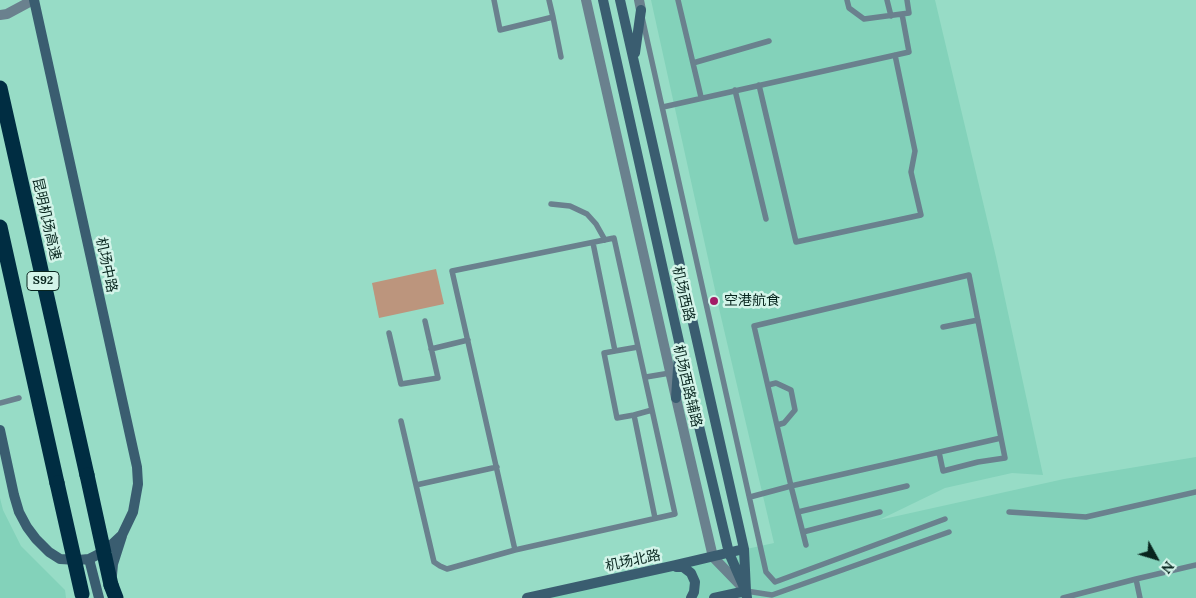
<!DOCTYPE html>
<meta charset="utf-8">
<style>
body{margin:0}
#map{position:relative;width:1196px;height:598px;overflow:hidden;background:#97dcc6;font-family:Lora,serif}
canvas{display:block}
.north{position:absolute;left:1131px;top:533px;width:50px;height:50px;-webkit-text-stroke:4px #d3f4e9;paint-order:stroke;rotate:129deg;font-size:14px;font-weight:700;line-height:20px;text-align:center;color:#08251e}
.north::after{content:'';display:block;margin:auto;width:18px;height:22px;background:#08251e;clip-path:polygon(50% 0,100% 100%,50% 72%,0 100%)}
</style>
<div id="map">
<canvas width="1196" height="598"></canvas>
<div class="north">N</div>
</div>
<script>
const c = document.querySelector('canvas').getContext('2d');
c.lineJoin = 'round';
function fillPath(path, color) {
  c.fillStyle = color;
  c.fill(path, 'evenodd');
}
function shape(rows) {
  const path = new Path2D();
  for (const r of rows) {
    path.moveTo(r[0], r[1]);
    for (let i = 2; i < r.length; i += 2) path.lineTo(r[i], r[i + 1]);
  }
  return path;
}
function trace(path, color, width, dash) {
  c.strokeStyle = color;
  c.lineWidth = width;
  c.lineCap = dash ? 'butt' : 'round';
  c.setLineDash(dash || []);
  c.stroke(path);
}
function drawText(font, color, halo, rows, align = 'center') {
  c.font = font + ' Lora,"Noto Sans SC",serif';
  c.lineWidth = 5;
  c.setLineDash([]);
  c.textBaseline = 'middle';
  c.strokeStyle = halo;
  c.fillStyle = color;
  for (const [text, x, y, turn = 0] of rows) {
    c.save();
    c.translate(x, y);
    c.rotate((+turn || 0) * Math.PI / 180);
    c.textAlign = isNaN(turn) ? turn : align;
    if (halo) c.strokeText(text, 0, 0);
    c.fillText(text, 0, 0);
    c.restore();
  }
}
const built = shape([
 [651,0,935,0,996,257,1043,475,1012,473,945,488,879,520,1064,479,1196,457,1196,598,523,598,774,543,721,317],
 [0,498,3,510,21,546,65,590,66,598,0,598]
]);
const green = shape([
 [436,269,444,304,379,318,372,283]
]);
const lane = shape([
 [494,0,500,30,553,17,549,0],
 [678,0,701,97],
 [847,0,849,8,864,19,909,13,907,0],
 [887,0,891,16],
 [553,17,561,57],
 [642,17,766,572,775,582,945,519],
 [693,63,769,41],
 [759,85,796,242,921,215,911,172,915,151,895,55],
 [735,90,766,219],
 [663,107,909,52,902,14],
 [551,204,570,206,587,214,596,224,605,240],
 [614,238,675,514,515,550,452,271,614,238],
 [593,243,615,351,638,347],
 [943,327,978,320],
 [389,333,401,384,438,378,425,321],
 [431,349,468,340],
 [615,351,604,353,617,418,634,415],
 [646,377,670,373],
 [768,385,776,383,791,390,795,410,784,423,777,425],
 [0,403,19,398],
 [652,410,634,415,655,518],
 [401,421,434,562,440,566,447,569,515,550],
 [939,452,943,471,978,462,1005,458,1001,438],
 [416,485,497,467],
 [750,497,791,486,754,326,969,275,1001,438,791,486,806,545],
 [798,512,907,486],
 [1009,512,1086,517,1196,492],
 [803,532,880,512],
 [1136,579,1140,598],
 [746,591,772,595,949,532],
 [1063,598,1136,579,1196,565]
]);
const street = shape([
 [586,0,676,398,713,557,745,590],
 [639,0,641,10],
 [0,15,7,14,33,0]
]);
const secondary = shape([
 [603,0,680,346,729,553,743,585],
 [620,0,744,549,746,591,747,598],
 [635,53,641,10],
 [676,398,679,354],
 [0,430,14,495,19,512,27,527,36,539,49,552,60,559,78,560,89,559,105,551,122,535,133,512,138,484,137,467,34,0],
 [89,559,99,598],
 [676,567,683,567,691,573,695,582,694,592,691,598],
 [112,575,113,564,122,536],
 [527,598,672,566,744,549],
 [714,598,746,591]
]);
const highway = shape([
 [0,88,87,475],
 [0,227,57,483],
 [111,585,116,598]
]);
const highwayBridge = shape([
 [87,475,111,585],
 [57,483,82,594]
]);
const markers = [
 [714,301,5,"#a31b66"]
];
const shields = [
 [43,281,32]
];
const shieldNames = [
 ["S92",43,281]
];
const streetNames = [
 ["昆明机场高速",46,219,77],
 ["机场中路",106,265,78],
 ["机场西路",683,294,77],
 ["机场西路辅路",687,386,77],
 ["机场北路",633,561,-12]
];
const poiNames = [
 ["空港航食",724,301]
];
fillPath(built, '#83d2ba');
fillPath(green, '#bc957d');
trace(lane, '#6a818e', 5.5);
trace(street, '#6a818e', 10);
trace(secondary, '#3a5d70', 10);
trace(highway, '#002d42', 15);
trace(highwayBridge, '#002d42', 15);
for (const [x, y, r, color] of markers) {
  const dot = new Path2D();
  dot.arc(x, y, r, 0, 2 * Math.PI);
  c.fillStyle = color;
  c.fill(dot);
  trace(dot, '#d3f4e9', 2);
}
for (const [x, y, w] of shields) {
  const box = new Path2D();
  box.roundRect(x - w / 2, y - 9.5, w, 19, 4);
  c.fillStyle = '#d3f4e9';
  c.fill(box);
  trace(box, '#08251e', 1);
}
drawText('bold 12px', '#08251e', null, shieldNames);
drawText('14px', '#08251e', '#d3f4e9', streetNames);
drawText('14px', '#08251e', '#d3f4e9', poiNames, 'left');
</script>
